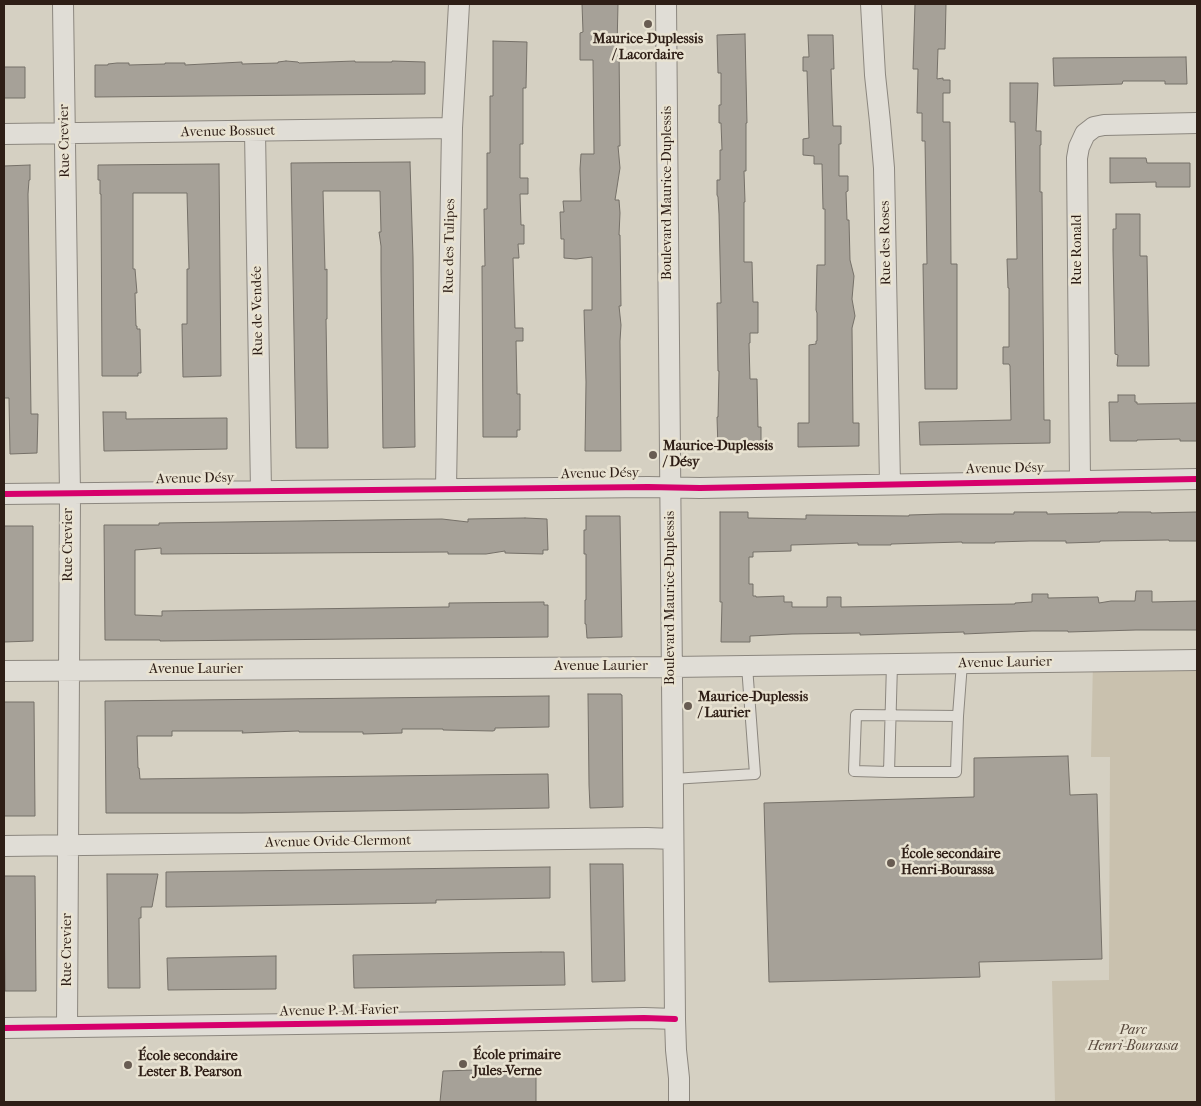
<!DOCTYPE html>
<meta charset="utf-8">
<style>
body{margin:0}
#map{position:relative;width:1201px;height:1106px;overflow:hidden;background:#d5d0c2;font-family:"IM FELL French Canon",serif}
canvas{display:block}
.frame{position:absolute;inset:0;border:5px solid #2e1e16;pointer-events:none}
</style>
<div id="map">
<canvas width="1201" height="1106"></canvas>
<div class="frame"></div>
</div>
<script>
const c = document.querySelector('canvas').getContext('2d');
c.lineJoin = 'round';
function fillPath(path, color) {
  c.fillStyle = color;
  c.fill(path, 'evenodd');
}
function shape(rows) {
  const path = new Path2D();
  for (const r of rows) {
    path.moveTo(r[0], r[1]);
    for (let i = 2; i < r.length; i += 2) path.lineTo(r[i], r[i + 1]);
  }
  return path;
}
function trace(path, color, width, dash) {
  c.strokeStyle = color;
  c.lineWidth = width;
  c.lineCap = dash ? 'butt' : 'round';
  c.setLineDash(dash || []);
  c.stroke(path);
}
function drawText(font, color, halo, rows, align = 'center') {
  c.font = font + ' "IM FELL French Canon",serif';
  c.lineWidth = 5;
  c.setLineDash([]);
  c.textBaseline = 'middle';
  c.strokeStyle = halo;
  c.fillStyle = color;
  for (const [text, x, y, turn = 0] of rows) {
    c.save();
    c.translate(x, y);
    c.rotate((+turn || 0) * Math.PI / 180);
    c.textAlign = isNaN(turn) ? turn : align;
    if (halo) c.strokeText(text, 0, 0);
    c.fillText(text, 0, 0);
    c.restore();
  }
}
const green = shape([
 [1197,660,1197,1102,1055,1102,1052,981,1109,980,1110,757,1091,757,1093,661]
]);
const building = shape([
 [582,4,618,4,617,48,619,48,620,146,618,146,620,168,615,200,619,200,620,213,619,235,620,235,621,306,619,306,621,325,620,341,621,451,585,451,586,382,584,310,592,310,592,257,576,259,564,258,564,239,561,239,560,212,564,212,563,201,581,201,580,169,581,154,594,154,593,60,580,60,580,33,583,32,582,4],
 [915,4,946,4,945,49,938,49,937,79,943,78,943,80,950,80,950,93,943,93,943,122,950,122,951,264,957,264,957,389,925,389,923,264,927,264,925,141,922,141,922,113,917,113,918,69,913,69,915,4],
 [745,34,747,123,746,123,746,171,744,171,745,202,744,202,744,262,752,262,753,302,758,302,758,333,750,333,750,343,749,343,750,379,757,379,758,427,761,427,761,448,718,449,717,417,718,417,719,371,718,371,717,303,721,303,719,214,718,197,717,195,717,180,720,180,720,150,722,150,721,123,719,123,719,105,721,105,721,73,718,73,717,35,745,34],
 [808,35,833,35,834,69,831,69,833,126,841,126,841,144,839,144,839,176,848,176,848,191,846,192,847,220,849,220,850,260,854,276,852,299,855,316,852,328,853,423,859,423,859,446,798,447,798,423,809,423,809,345,816,344,816,341,817,341,817,313,816,310,817,265,825,265,825,209,823,209,822,164,814,164,814,156,803,155,803,139,809,138,807,71,803,71,803,57,809,57,808,35],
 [493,41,527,42,526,88,523,88,523,144,520,144,520,178,528,178,528,194,520,194,521,225,524,225,524,244,518,244,519,258,513,258,515,328,523,328,523,341,516,341,517,388,517,394,520,394,520,430,517,430,517,437,483,437,482,266,485,266,484,209,487,209,487,153,490,153,490,96,493,96,493,41],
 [1186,57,1187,84,1165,84,1165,81,1123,81,1122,84,1054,86,1053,58,1186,57],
 [286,61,298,62,299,63,355,61,355,62,392,62,392,61,425,62,425,94,95,97,95,65,108,65,108,64,117,63,129,63,129,65,165,64,165,63,185,63,185,65,242,62,242,64,278,63,278,62,286,61],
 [4,67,25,67,25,98,4,98,4,67],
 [1010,83,1038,83,1036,131,1041,131,1041,145,1040,145,1040,192,1042,192,1044,420,1050,420,1050,443,920,445,919,422,1011,420,1010,366,1009,364,1003,364,1003,347,1009,347,1009,288,1008,288,1007,259,1017,259,1015,122,1010,122,1010,83],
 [1110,158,1146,158,1147,163,1190,163,1190,187,1156,187,1156,182,1110,183,1110,158],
 [410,162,413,257,415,447,383,448,381,270,381,246,379,232,381,232,380,191,323,191,325,270,327,269,327,319,326,319,328,448,296,448,291,163,410,162],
 [219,164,221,376,183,377,182,324,187,324,187,269,189,269,187,193,133,193,133,269,135,269,137,293,135,293,136,326,137,326,137,329,140,329,141,373,138,373,138,376,102,376,101,194,100,194,100,180,98,180,98,165,219,164],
 [30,165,30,180,29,180,28,194,31,414,38,414,37,453,10,454,9,398,4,398,4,166,30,165],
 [1116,214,1140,214,1140,256,1147,256,1149,366,1117,366,1118,355,1115,354,1113,250,1113,229,1116,229,1116,214],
 [1118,395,1135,395,1135,402,1137,402,1137,404,1197,403,1197,441,1180,441,1180,439,1137,440,1137,441,1110,441,1109,402,1118,402,1118,395],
 [103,412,126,412,126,419,227,418,227,449,104,451,103,412],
 [720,512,748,512,748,518,806,519,806,515,909,516,909,515,942,514,1014,514,1014,512,1047,512,1047,514,1118,513,1118,512,1151,512,1151,513,1197,512,1197,541,1169,541,1169,540,1100,541,1100,542,1066,543,1066,541,1030,541,995,542,995,543,962,543,962,542,926,543,891,544,891,545,858,545,858,543,791,545,791,551,753,552,753,557,749,557,749,584,753,584,753,596,756,596,756,597,784,596,784,602,792,602,792,607,827,607,827,597,841,597,841,607,1015,604,1015,603,1032,602,1032,594,1048,594,1048,598,1098,597,1099,603,1111,601,1135,601,1136,591,1152,591,1152,602,1197,601,1197,630,1136,630,1068,632,1068,631,1032,631,964,634,964,632,860,635,860,633,792,634,750,636,750,642,721,642,722,602,720,602,720,512],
 [586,516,620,516,622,637,587,638,586,624,585,624,585,600,586,600,586,554,584,554,584,530,586,530,586,516],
 [525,518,547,519,548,550,543,550,543,554,505,553,505,551,486,554,448,554,448,552,161,554,161,548,135,550,135,615,162,616,162,611,445,607,449,607,449,603,544,602,544,605,548,605,548,637,160,641,160,640,105,640,104,525,159,525,159,523,442,519,468,522,468,519,525,518],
 [4,526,33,526,33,641,4,642,4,526],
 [588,694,621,694,621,695,622,695,623,807,590,808,589,785,588,694],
 [549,696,549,727,495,728,495,730,493,731,443,730,443,729,402,729,402,733,363,734,363,732,299,732,299,731,242,733,243,731,172,731,172,736,137,736,138,768,139,768,140,779,548,774,549,808,242,813,106,813,105,701,549,696],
 [4,702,34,702,35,816,4,816,4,702],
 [1068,756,1070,795,1097,794,1102,959,979,962,980,977,769,982,764,803,974,797,974,758,1068,756],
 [590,864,623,864,625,981,592,982,590,864],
 [550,867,550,898,436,900,436,903,166,907,166,872,550,867],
 [107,874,158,874,152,907,141,907,141,918,139,918,140,988,108,988,107,874],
 [4,876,35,876,36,991,5,991,4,876],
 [541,952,564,952,565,985,354,988,353,955,541,952],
 [276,956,276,989,168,990,167,958,276,956],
 [536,1068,536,1102,440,1102,443,1071,536,1068]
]);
const service = shape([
 [892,664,889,772,956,772,958,716,962,663],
 [889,772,854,771,856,715,958,716],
 [672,779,755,774,747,666]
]);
const minor = shape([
 [63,4,70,494,67,1027],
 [666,4,675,1019,676,1050,679,1078,679,1102],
 [871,4,875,75,880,122,884,168,890,484],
 [255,132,261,491],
 [4,134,452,128],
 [1080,481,1077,158,1079,147,1085,134,1094,127,1104,125,1197,123],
 [446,488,452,128,459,4],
 [4,494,648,487,700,488,1197,479],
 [4,671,672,667,1197,660],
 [4,846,647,838,673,839],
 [4,1028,443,1022,644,1018,675,1019]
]);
const cycleway = shape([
 [4,494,648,487,700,488,1197,479],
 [4,1028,443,1022,644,1018,675,1019]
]);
const markers = [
 [648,24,5,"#685c52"],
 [653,455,5,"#685c52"],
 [688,706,5,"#685c52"],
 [891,863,5,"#685c52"],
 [463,1064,5,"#685c52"],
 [128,1065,5,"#685c52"]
];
const poiNames = [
 ["Maurice-Duplessis",648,40,"center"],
 ["/ Lacordaire",648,56,"center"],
 ["Maurice-Duplessis",663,447],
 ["/ Désy",663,463],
 ["Maurice-Duplessis",698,698],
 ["/ Laurier",698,714],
 ["École secondaire",901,855],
 ["Henri-Bourassa",901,871],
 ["École primaire",473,1056],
 ["Jules-Verne",473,1072],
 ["École secondaire",138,1057],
 ["Lester B. Pearson",138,1073]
];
const streetNames = [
 ["Avenue Bossuet",228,132,-1],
 ["Rue Crevier",65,141,-91],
 ["Boulevard Maurice-Duplessis",668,193,-90],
 ["Rue des Roses",886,243,-91],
 ["Rue des Tulipes",450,246,-89],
 ["Rue Ronald",1078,250,-90],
 ["Rue de Vendée",258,311,-91],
 ["Avenue Désy",1005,469,-1],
 ["Avenue Désy",600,474,-1],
 ["Avenue Désy",195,479,-1],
 ["Rue Crevier",69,545,-90],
 ["Boulevard Maurice-Duplessis",671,598,-90],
 ["Avenue Laurier",1005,663,-1],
 ["Avenue Laurier",601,667],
 ["Avenue Laurier",196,670],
 ["Avenue Ovide-Clermont",338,842,-1],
 ["Rue Crevier",68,950,-90],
 ["Avenue P.-M.-Favier",339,1011,-1]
];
const parkNames = [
 ["Parc",1133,1031],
 ["Henri-Bourassa",1133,1047]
];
fillPath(green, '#c9c1ae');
fillPath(building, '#a6a198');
trace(building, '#757068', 1);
trace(service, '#8c877f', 12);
trace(minor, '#8c877f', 22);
trace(service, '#e0ddd6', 10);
trace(minor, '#e0ddd6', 20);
trace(cycleway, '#d6006c', 6);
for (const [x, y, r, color] of markers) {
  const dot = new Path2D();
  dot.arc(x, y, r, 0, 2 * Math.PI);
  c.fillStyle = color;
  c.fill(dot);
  trace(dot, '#e9e3d2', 2);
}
drawText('bold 14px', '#2e1e16', '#e9e3d2', poiNames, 'left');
drawText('14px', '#2e1e16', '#e9e3d2', streetNames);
drawText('italic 14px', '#5a4b3f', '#e9e3d2', parkNames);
</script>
